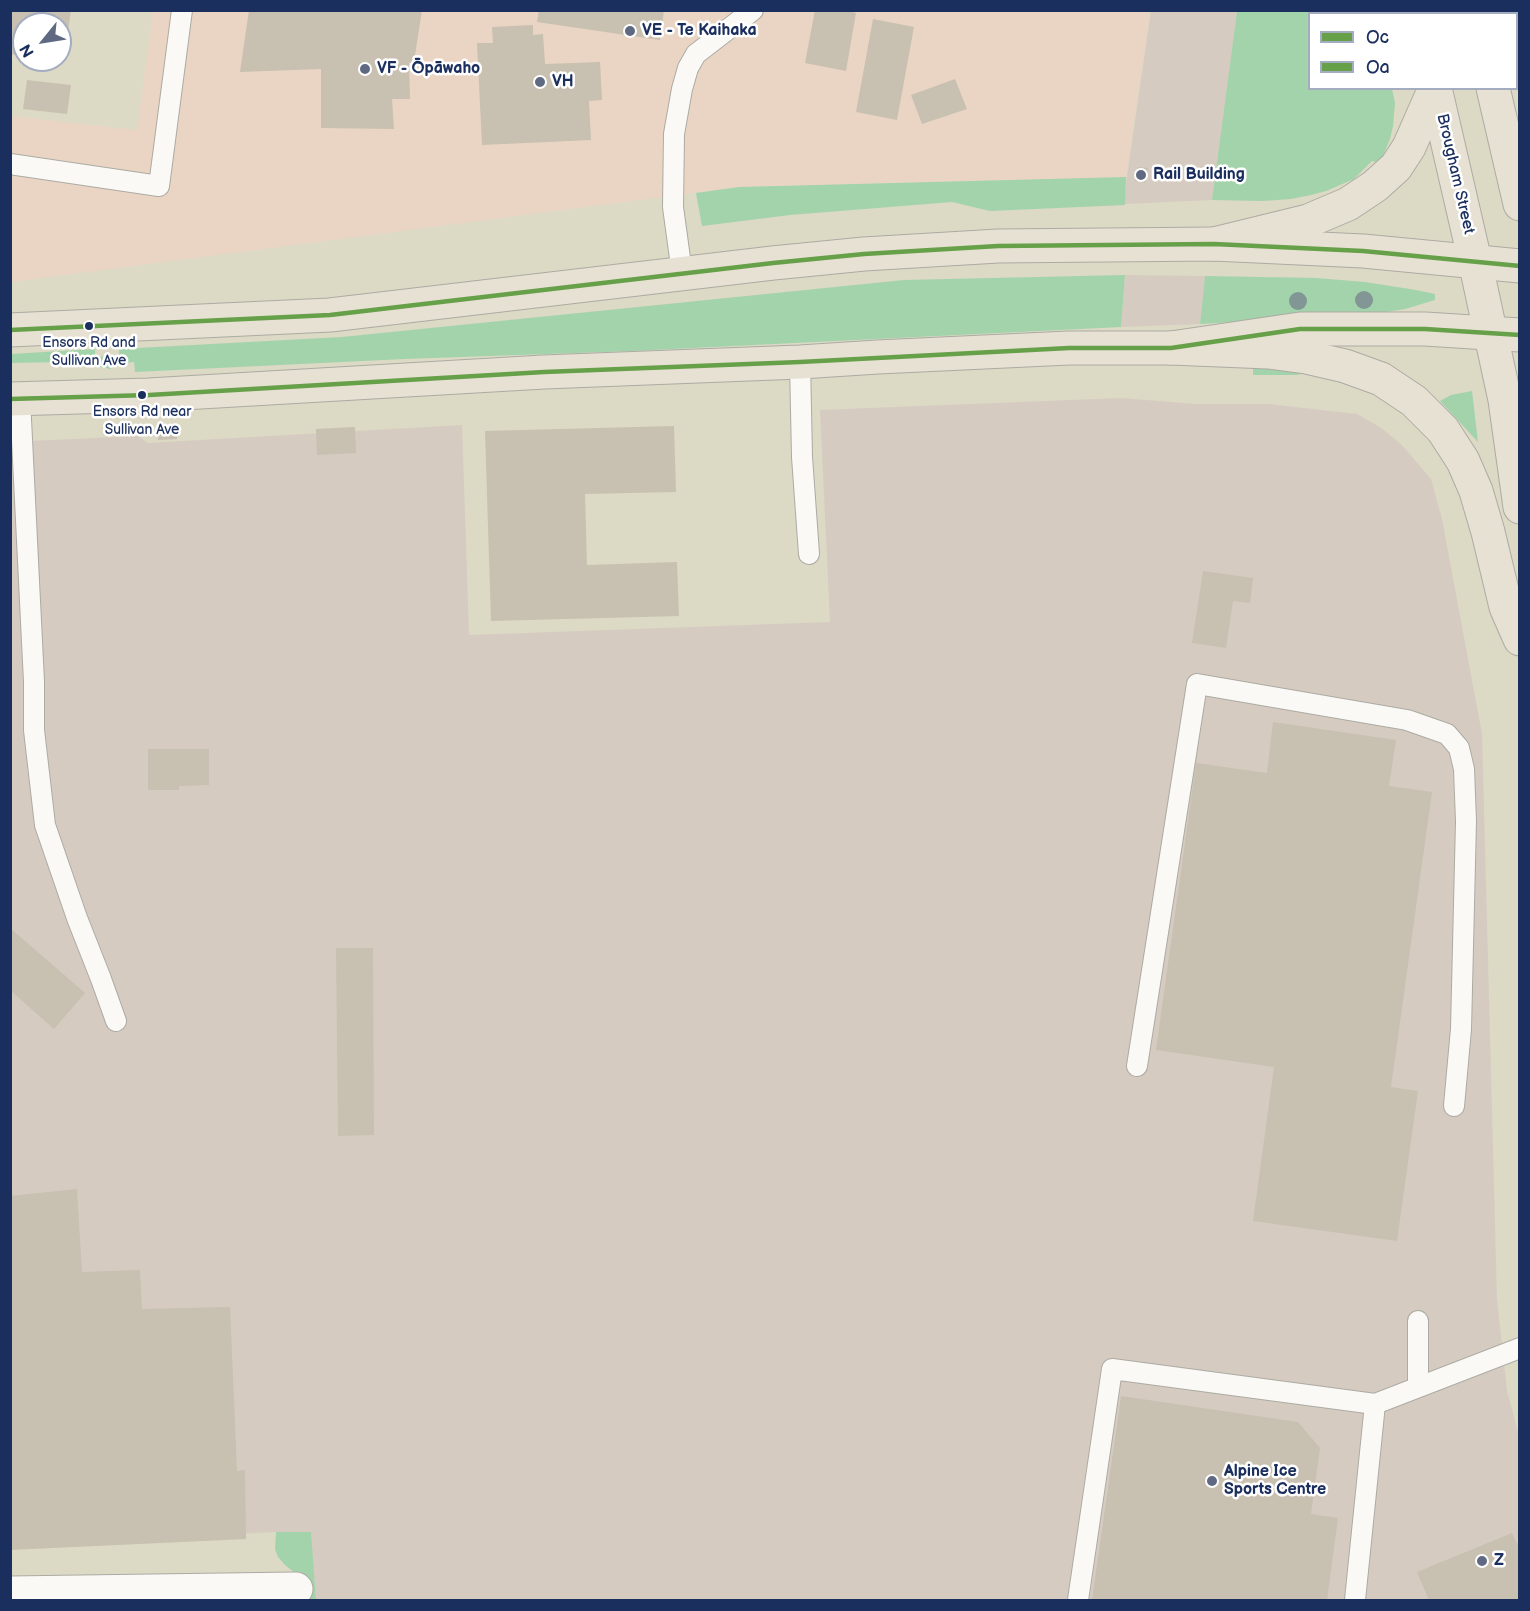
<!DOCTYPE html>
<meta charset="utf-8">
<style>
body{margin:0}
#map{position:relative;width:1530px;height:1611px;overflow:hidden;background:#dcd9c5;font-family:"Balsamiq Sans",sans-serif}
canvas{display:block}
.frame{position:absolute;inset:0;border:12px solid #1b2f5e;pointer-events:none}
.legend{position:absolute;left:1308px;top:12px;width:210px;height:78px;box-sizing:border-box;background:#fff;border:2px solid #a4acbf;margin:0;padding:8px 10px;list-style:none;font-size:18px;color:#1b2f5e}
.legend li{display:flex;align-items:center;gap:12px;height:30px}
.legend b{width:30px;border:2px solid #a4acbf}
.north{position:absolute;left:12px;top:12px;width:60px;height:60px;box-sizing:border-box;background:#fff;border:2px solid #a4acbf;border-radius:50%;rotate:240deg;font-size:16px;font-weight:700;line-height:24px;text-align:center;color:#1b2f5e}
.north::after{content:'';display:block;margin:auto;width:21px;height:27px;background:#5f6a82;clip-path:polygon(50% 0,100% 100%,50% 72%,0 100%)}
</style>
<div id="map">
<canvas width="1530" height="1611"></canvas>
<div class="frame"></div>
<ul class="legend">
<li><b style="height:8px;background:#66a048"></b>Oc</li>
<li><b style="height:8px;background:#66a048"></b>Oa</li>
</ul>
<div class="north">N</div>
</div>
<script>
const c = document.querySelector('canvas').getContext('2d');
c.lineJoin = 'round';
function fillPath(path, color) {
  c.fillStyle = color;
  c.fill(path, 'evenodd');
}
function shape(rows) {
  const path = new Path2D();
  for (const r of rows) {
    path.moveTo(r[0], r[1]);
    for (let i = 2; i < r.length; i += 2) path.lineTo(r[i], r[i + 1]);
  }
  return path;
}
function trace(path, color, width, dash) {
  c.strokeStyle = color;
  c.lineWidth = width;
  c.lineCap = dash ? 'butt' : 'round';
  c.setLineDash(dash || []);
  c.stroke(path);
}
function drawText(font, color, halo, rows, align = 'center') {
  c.font = font + ' "Balsamiq Sans",sans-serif';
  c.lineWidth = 5;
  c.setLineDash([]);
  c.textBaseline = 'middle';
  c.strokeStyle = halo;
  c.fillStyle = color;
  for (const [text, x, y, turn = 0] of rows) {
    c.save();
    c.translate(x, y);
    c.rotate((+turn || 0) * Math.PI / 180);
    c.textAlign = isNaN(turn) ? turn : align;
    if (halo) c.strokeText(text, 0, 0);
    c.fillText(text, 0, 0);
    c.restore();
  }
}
const built = shape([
 [153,11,1150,11,1126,177,739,187,11,282,10,116,137,130]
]);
const industrial = shape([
 [1151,11,1237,11,1212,200,1123,204],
 [1125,275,1205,276,1200,324,1121,327],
 [1121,398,1196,404,1268,404,1357,414,1380,427,1402,445,1431,479,1442,519,1482,734,1497,1299,1507,1391,1519,1436,1519,1600,316,1600,310,1532,276,1532,11,1545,10,442,138,436,148,443,462,425,469,635,830,622,820,410]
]);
const green = shape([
 [1237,11,1380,11,1380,13,1310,14,1310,88,1392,89,1395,103,1393,126,1390,139,1380,163,1372,161,1354,179,1326,191,1311,195,1291,199,1263,201,1212,200],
 [1126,177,1125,205,990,211,952,202,790,215,702,226,696,193,739,187],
 [1125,275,1121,327,632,351,404,359,135,372,134,362,120,363,119,349,342,337,904,280],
 [1205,276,1316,278,1365,282,1416,290,1435,294,1435,300,1405,309,1373,314,1200,324],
 [95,349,95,357,111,356,111,369,85,364,59,362,11,363,11,354],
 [1253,366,1307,371,1297,375,1253,375],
 [1472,391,1478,442,1440,401,1451,395],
 [276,1532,311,1532,316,1600,306,1600,295,1573,285,1565,278,1557,275,1549]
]);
const building = shape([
 [10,10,71,10,67,38,60,37,60,24,24,24,24,48,16,47,15,55,10,54],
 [249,10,422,10,414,62,409,63,410,99,392,99,394,129,321,128,321,69,240,72],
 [539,10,664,10,660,40,537,22],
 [815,10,844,10,856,13,846,71,805,63],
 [873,19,914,27,897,120,856,112],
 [533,25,533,35,543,34,545,64,600,62,602,100,589,101,591,140,482,145,477,43,493,43,492,27],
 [955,79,967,109,922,124,911,95],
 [27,80,71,85,67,114,23,109],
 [1138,167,1148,168,1145,183,1135,181],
 [674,426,676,492,585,494,587,565,677,562,679,616,491,621,485,431],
 [355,427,356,453,317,455,316,429],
 [177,432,177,439,158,440,158,433],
 [1203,571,1253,578,1250,603,1233,601,1226,648,1192,643],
 [1273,722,1396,740,1389,786,1432,792,1391,1087,1418,1091,1397,1241,1253,1221,1274,1067,1156,1050,1196,763,1267,773],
 [148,749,209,749,209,785,179,786,179,790,148,790],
 [10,928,85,993,54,1029,10,990],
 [336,948,373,948,374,1135,338,1136],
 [77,1189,82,1272,140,1270,142,1309,230,1307,237,1471,245,1470,246,1539,10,1550,10,1196],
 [1121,1396,1298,1422,1320,1448,1311,1514,1338,1518,1327,1600,1092,1600],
 [1512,1533,1520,1550,1520,1600,1429,1600,1417,1572]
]);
const service = shape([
 [10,164,159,186,182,10],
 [682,273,673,207,674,134,682,89,688,68,696,54,753,10],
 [800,362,802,457,809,554],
 [20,399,34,682,34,730,45,825,77,918,101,979,116,1021],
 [1137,1066,1197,684,1407,720,1447,734,1459,748,1464,769,1466,821,1461,1029,1454,1106],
 [1418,1321,1418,1386],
 [1078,1600,1112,1369,1375,1404,1520,1348],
 [1355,1600,1375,1404]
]);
const minor = shape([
 [10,1593,296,1589]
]);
const primary = shape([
 [10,330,330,315,773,263,864,254,998,246,1214,244,1363,251,1520,266],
 [10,399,149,395,544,372,800,362,878,357,1069,348,1171,348,1300,329,1425,329,1520,335]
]);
const trunk = shape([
 [1418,10,1418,14],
 [1476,10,1477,14],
 [1435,88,1475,261,1505,400,1520,507],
 [1493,88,1520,204],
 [1214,244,1308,221,1348,204,1375,186,1396,167,1409,147,1435,88],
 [1171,348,1268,352,1306,357,1345,366,1381,379,1414,401,1443,430,1463,461,1476,491,1488,532,1506,607,1520,639]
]);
const bus1 = shape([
 [10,330,330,315,773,263,864,254,998,246,1214,244,1363,251,1520,266]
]);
const bus2 = shape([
 [10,399,149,395,544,372,800,362,1069,348,1171,348,1300,329,1425,329,1520,335]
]);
const trees = [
 [1364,300],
 [1298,301]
];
const markers = [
 [630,31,6,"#5f6a82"],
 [365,69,6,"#5f6a82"],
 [540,82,6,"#5f6a82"],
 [1141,175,6,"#5f6a82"],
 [89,326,5,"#1b2f5e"],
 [142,395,5,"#1b2f5e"],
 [1212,1481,6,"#5f6a82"],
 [1482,1561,6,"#5f6a82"]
];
const busNames = [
 ["Ensors Rd and",89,343],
 ["Sullivan Ave",89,361],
 ["Ensors Rd near",142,412],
 ["Sullivan Ave",142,430]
];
const poiNames = [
 ["VE - Te Kaihaka",642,31],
 ["VF - Ōpāwaho",377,69],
 ["VH",552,82],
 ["Rail Building",1153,175],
 ["Alpine Ice",1224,1472],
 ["Sports Centre",1224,1490],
 ["Z",1494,1561]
];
const streetNames = [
 ["Brougham Street",1455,174,77]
];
fillPath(built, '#ead5c4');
fillPath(industrial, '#d6cbc1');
fillPath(green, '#a3d3ab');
fillPath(building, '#c8c0b0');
trace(service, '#acaba3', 22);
trace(minor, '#acaba3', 35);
trace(primary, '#acaba3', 35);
trace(trunk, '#acaba3', 35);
trace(service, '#faf9f6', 20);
trace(minor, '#faf9f6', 33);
trace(primary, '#e7e1d3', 33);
trace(trunk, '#e7e1d3', 33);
trace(bus1, '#66a048', 4.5);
trace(bus2, '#66a048', 4.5);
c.fillStyle = '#819695';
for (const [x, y] of trees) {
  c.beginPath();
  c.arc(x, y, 9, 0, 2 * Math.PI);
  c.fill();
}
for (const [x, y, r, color] of markers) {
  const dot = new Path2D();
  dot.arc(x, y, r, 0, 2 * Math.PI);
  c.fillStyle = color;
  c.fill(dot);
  trace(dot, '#fff', 2);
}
drawText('14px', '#1b2f5e', '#fff', busNames);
drawText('bold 16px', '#1b2f5e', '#fff', poiNames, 'left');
drawText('16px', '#1b2f5e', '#fff', streetNames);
</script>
